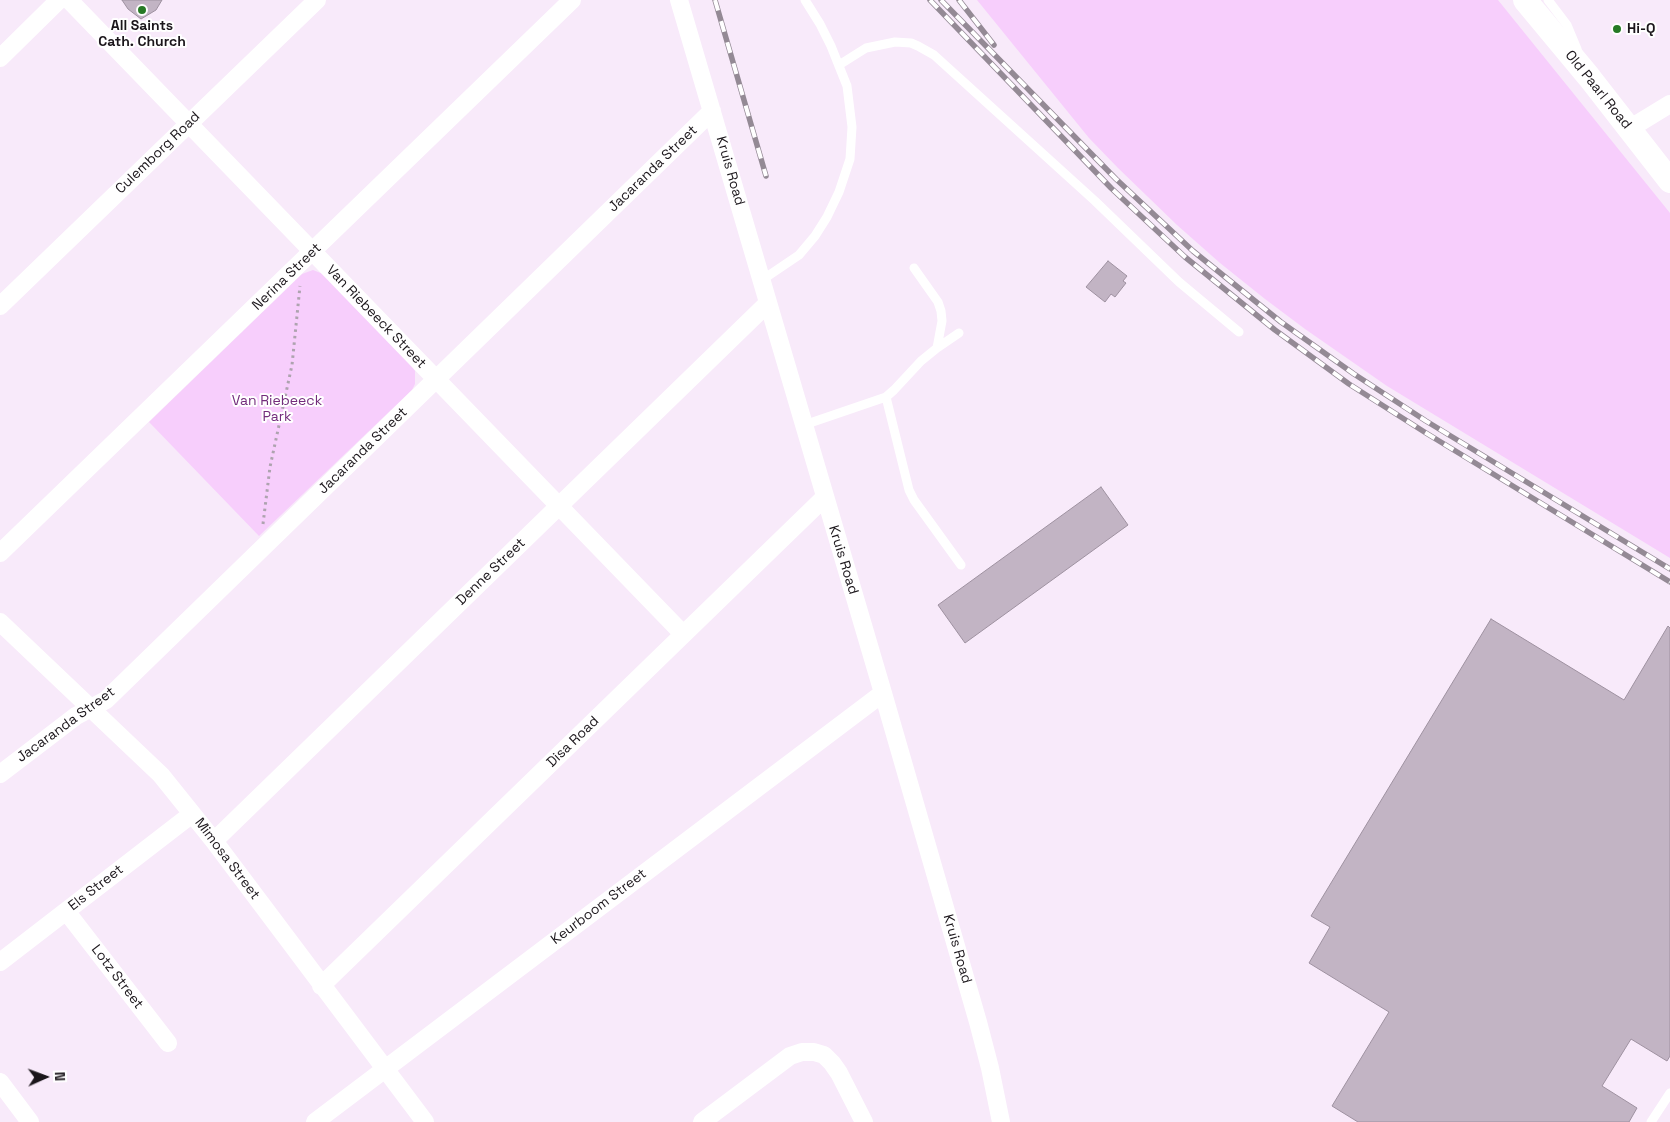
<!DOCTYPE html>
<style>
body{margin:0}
#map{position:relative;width:1670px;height:1122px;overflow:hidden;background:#f8eafa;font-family:"Space Grotesk",sans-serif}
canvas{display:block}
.north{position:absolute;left:20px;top:1052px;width:50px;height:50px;-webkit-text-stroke:4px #fff;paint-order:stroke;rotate:88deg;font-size:14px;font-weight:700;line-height:20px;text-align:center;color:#1b161b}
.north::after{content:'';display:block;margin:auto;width:18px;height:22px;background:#1b161b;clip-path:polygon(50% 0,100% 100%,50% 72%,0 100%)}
</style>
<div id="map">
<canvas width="1670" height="1122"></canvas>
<div class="north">N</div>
</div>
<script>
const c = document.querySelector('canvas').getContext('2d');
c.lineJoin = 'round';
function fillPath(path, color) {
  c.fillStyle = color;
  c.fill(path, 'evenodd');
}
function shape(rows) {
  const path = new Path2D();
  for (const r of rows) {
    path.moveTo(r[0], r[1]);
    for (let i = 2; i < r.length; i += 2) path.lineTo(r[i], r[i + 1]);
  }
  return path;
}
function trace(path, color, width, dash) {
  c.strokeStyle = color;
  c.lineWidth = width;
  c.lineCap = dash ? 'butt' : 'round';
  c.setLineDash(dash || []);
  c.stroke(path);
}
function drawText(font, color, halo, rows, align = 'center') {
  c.font = font + ' "Space Grotesk",sans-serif';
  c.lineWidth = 4;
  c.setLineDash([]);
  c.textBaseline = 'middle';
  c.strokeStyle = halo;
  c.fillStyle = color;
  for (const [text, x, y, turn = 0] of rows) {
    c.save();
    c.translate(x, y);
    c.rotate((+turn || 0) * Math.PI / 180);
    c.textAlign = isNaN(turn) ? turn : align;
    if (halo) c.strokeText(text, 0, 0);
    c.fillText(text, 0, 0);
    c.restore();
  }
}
const green = shape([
 [977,0,1498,0,1670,213,1670,558,1387,386,1305,329,1265,299,1220,263,1177,225,1118,168,1089,138],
 [313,270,323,274,412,366,415,371,415,384,412,390,259,536,149,422,302,274]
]);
const building = shape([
 [122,0,162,0,156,10,141,19,128,9,122,0],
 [1108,261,1127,276,1123,281,1126,283,1115,297,1111,294,1105,302,1086,287,1108,261],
 [1101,487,1128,525,965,643,938,605,1101,487],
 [1491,619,1624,700,1668,626,1670,628,1670,1056,1667,1061,1631,1039,1602,1086,1637,1108,1629,1122,1358,1122,1332,1106,1389,1012,1309,963,1330,927,1311,916,1491,619]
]);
const path = shape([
 [263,524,270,467,292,365,300,286]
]);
const service = shape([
 [1548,0,1567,25,1577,49],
 [839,65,866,48,895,42,911,43,918,46,934,55,1095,201,1179,282,1239,332],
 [914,268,938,302,941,311,942,321,937,348],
 [762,280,799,255,815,236,827,217,839,192,850,159,852,127,847,86,831,46,820,24,805,0],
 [886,397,909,490,914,500,961,565],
 [804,425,886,397,894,390,921,361,937,348,959,333],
 [1651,1122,1670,1093]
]);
const minor = shape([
 [69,0,683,634],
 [679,0,883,693,978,1022,990,1068,1001,1122],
 [0,58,59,0],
 [1629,129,1670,104],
 [0,306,317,0],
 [0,553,572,0],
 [0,622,161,775,214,841,425,1122],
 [0,774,76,716,106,700,712,111],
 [214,841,768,303],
 [66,911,168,1043],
 [0,962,192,814],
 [321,986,825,497],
 [0,1082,30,1122],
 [315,1122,883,693],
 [702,1122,790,1056,802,1052,814,1052,824,1055,832,1063,839,1073,864,1122]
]);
const secondary = shape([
 [1525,0,1589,77,1670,181]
]);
const rail = shape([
 [715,0,766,176],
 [930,0,1111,188,1185,257,1275,330,1349,384,1426,433,1670,582],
 [941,0,1116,179,1193,251,1281,322,1354,374,1426,421,1670,569],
 [959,0,994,45]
]);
const markers = [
 [142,10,5,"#267a25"],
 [1617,29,5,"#267a25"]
];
const poiNames = [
 ["All Saints",142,26],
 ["Cath. Church",142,42],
 ["Hi-Q",1627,29,"left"]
];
const streetNames = [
 ["Old Paarl Road",1598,90,51],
 ["Culemborg Road",158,153,-44],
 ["Jacaranda Street",653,169,-44],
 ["Kruis Road",730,171,74],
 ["Nerina Street",287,277,-44],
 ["Van Riebeeck Street",376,317,46],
 ["Jacaranda Street",363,451,-44],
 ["Kruis Road",843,560,73],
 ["Denne Street",491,572,-44],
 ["Jacaranda Street",66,725,-36],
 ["Disa Road",573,742,-44],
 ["Mimosa Street",227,859,53],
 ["Els Street",96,888,-38],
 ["Keurboom Street",599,907,-37],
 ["Kruis Road",957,949,74],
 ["Lotz Street",117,977,53]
];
const parkNames = [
 ["Van Riebeeck",277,401],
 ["Park",277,417]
];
fillPath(green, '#f7cefc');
fillPath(building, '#c2b4c4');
trace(building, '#9e91a0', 1);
trace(path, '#aea3af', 3, [2.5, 4]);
trace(service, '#fff', 9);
trace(minor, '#fff', 18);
trace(secondary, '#fff', 24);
trace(rail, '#948a95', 5.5);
trace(rail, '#fff', 4, [11]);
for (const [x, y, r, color] of markers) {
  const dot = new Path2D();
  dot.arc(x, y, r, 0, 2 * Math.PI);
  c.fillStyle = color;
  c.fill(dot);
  trace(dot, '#fff', 2);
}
drawText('bold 14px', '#1b161b', '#fff', poiNames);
drawText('14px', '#1b161b', '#fff', streetNames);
drawText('14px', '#732c7c', '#fff', parkNames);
</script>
